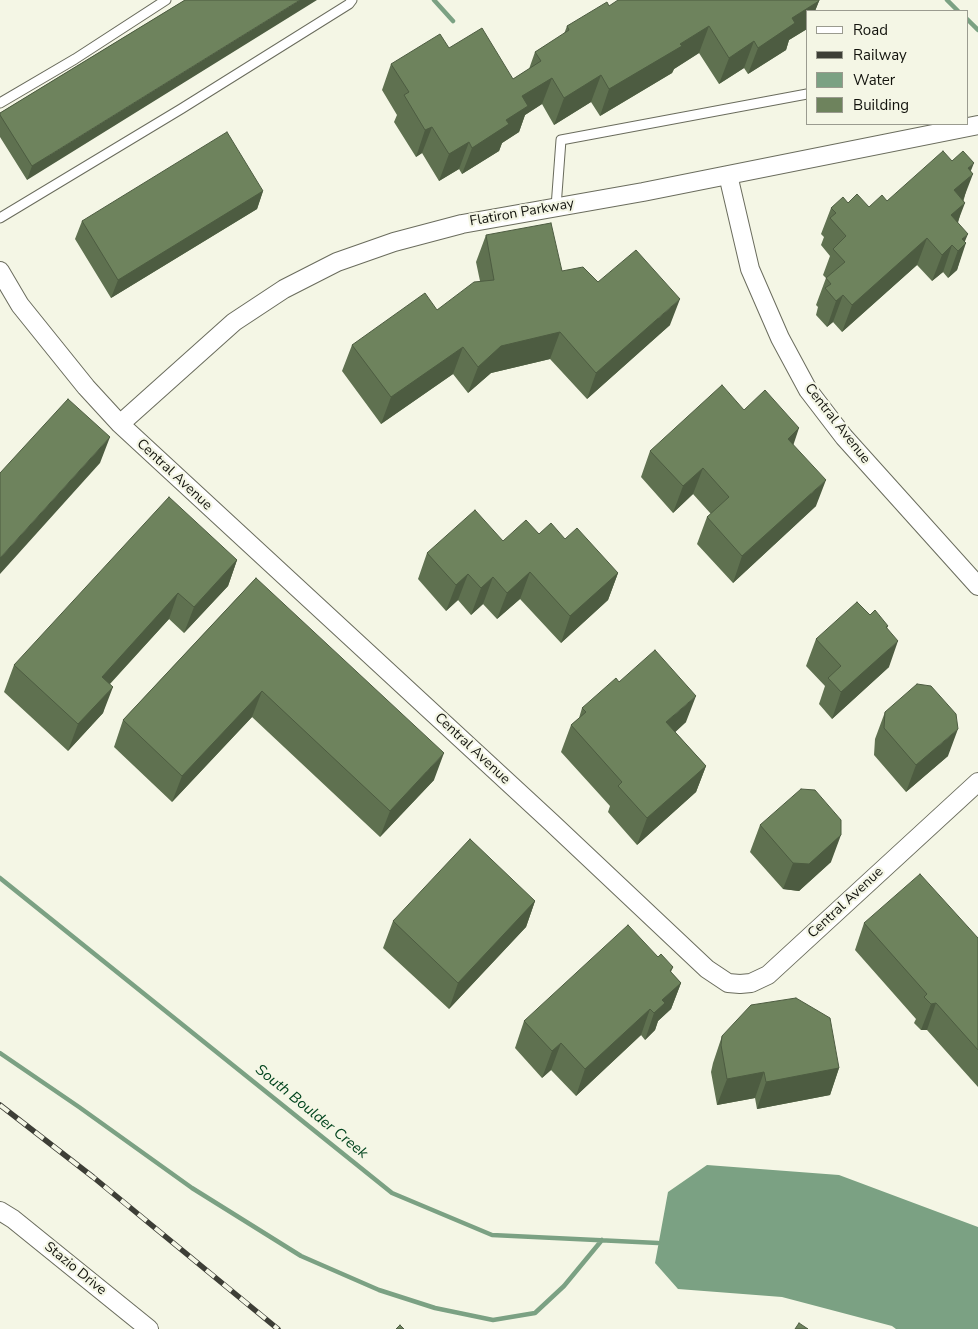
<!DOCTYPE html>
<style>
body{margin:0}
#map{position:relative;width:978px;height:1329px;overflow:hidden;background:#f4f6e5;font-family:"Nunito Sans",sans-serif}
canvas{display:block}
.legend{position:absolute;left:806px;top:10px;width:162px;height:115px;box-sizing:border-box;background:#f4f6e5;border:1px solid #9a9b8f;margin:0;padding:6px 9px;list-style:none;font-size:15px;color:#12130d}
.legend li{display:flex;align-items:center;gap:10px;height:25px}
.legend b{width:25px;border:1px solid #9a9b8f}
</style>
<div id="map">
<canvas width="978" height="1329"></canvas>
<ul class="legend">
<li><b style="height:6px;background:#fff"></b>Road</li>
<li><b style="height:6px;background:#3d3e36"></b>Railway</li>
<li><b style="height:14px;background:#7ba183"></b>Water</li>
<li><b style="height:14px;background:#6e835d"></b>Building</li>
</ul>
</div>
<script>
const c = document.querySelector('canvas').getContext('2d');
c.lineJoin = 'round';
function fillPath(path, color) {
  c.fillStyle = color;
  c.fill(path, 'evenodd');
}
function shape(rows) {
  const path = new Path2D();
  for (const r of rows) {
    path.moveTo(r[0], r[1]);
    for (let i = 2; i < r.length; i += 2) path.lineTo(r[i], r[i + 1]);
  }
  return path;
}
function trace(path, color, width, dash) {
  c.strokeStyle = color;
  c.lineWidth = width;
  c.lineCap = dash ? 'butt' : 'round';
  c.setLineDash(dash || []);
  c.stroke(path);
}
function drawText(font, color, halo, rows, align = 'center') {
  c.font = font + ' "Nunito Sans",sans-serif';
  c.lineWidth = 4.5;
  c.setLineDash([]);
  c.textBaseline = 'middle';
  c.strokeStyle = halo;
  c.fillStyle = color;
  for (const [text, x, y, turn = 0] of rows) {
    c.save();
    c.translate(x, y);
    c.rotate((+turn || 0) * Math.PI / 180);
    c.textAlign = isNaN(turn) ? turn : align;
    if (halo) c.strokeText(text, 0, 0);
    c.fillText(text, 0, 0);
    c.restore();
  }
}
const water = shape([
 [707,1165,839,1175,978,1227,978,1329,896,1329,892,1326,782,1297,678,1289,655,1263,668,1192]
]);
const stream = shape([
 [434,0,453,21],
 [947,0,958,11],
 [967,19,978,30],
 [0,878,392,1193,492,1235,658,1243],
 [0,1053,79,1107,192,1188,301,1256,379,1290,435,1308,493,1320,535,1313,564,1286,602,1240]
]);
const service = shape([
 [0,103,75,59,166,0],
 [556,207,561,140,807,94],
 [0,218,181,109,349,4,352,0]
]);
const minor = shape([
 [728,175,750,269,780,338,808,390,844,437,978,586],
 [0,271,20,305,86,387,120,424,551,822,707,969,728,983,740,984,751,983,768,975,978,782],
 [120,424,234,322,284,289,337,262,394,242,462,224,643,192,978,125],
 [0,1211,13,1219,149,1329]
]);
const rail = shape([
 [0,1105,93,1177,278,1329]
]);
const wall = shape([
 [185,0,27,180,0,137,0,113],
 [819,1,815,11,807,11,807,29,789,40,786,50,748,74,744,68,719,84,699,53,674,69,672,73,600,116,591,102,554,125,542,104,525,115,519,132,502,143,499,151,462,174,459,169,439,181,422,153,416,157,394,122,397,115,382,90,391,64,449,48,513,79,529,69,535,52,564,34,567,26,609,6],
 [952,161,971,171,958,223,965,242,957,270,948,278,943,272,932,281,917,265,842,332,833,322,827,327,816,315,818,307,816,305,826,278,823,275,830,256,821,245,824,237,821,234,831,208,848,203,869,207,887,201],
 [263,191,257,209,111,298,75,239,82,221],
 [486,235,562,271,598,282,670,325,587,399,550,359,491,373,468,393,453,374,381,424,342,371,352,345,437,310,480,281,476,262],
 [744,410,793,445,816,506,733,583,697,544,707,517,711,514,693,494,673,513,641,477,650,451],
 [539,534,565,539,618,573,608,600,561,643,520,599,497,619,483,604,471,615,458,600,446,611,418,579,427,553,503,541],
 [237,560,228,586,184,633,169,619,110,684,103,713,68,751,4,692,14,665],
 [256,578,434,780,380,837,252,717,172,802,114,747,123,720],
 [870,615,888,626,887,628,889,667,832,719,819,704,825,686,806,666,816,639],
 [619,682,686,722,675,732,706,766,696,792,637,845,608,812,610,806,561,752,571,725,579,718,582,708],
 [885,712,948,756,906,792,874,755,875,739],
 [760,825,831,862,799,891,783,889,750,852],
 [535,901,526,927,449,1009,383,948,393,921],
 [864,923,978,938,978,1087,927,1030,921,1030,914,1023,916,1019,855,950],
 [658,957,673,967,671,972,681,983,671,1009,658,1021,655,1030,645,1040,641,1035,576,1096,551,1070,542,1078,515,1048,524,1021],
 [722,1036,839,1068,830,1095,757,1109,755,1098,717,1105,711,1072,713,1063]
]);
const shadedWall = shape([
 [300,0,317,0,27,180,32,166],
 [819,1,815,11,807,11,807,29,789,40,786,50,748,74,758,48,792,18],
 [709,26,699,53,674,69,672,73,600,116,609,89],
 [754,41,744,68,719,84,729,58],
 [601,75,591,102,554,125,564,98],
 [552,78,542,104,525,115,519,132,502,143,499,151,462,174,472,148,506,120,522,96],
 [432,127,422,153,416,157,425,130],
 [469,142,459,169,439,181,449,154],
 [974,163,968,178,973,174,963,200,954,190,968,168],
 [263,191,257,209,111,298,118,280],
 [965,203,955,229,951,215],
 [968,234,963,246,966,243,957,270,948,278,962,239],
 [927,238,917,265,842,332,852,305],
 [952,245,943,272,932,281,942,255],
 [843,295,833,322,827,327,836,301],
 [680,299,670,325,587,399,596,373],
 [560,332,550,359,491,373,468,393,478,367,501,346],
 [463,347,453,374,381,424,391,397],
 [799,428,790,455,788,439],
 [110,437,100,463,0,574,0,558],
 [703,468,693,494,673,513,683,486],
 [826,480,816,506,733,583,742,556],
 [237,560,228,586,184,633,194,607],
 [530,572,520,599,497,619,507,593],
 [618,573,608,600,561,643,570,616],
 [468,574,458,600,446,611,456,585],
 [493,577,483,604,471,615,481,588],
 [178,593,169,619,92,703,102,677],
 [898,641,889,667,832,719,841,692],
 [113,687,103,713,68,751,78,724],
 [262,691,252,717,172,802,182,776],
 [696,696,686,722,657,749,666,722],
 [958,729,948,756,906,792,916,765],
 [444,753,434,780,380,837,390,811],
 [706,766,696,792,637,845,647,818],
 [841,835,831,862,799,891,783,889,793,863],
 [535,901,526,927,449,1009,458,983],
 [681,983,671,1009,658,1021,655,1030,645,1040,654,1013,662,1000],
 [936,1003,927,1030,921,1030,931,1004],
 [650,1009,641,1035,576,1096,585,1069],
 [561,1043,551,1070,542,1078,552,1051],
 [839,1068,830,1095,757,1109,766,1082],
 [764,1072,755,1098,717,1105,727,1079]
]);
const building = shape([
 [185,0,300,0,32,166,0,115,0,113,185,0],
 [618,0,819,0,819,1,792,18,795,23,758,48,754,41,729,58,709,26,680,44,682,46,609,89,601,75,564,98,552,78,522,96,528,106,506,120,509,124,472,148,469,142,449,154,432,127,425,130,404,95,409,92,391,64,440,34,449,48,482,28,513,79,541,61,535,52,569,30,567,26,607,2,609,6,618,0],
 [227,132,263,191,118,280,82,221,227,132],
 [943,151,952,161,963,151,974,163,968,168,973,174,954,190,965,203,951,215,968,234,962,239,966,243,958,251,952,245,942,255,927,238,852,305,843,295,836,301,825,288,831,284,826,278,845,262,833,249,846,236,830,218,836,213,831,208,843,197,848,203,857,194,869,207,882,195,887,201,943,151],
 [551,223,562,271,583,267,598,282,636,250,680,299,596,373,560,332,501,346,478,367,463,347,391,397,352,345,425,293,437,310,474,282,494,280,486,235,551,223],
 [722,385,744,410,765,390,799,428,788,439,826,480,742,556,707,517,729,497,703,468,683,486,650,451,722,385],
 [68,399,110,437,0,558,0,473,68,399],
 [169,497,237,560,194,607,178,593,102,677,113,687,78,724,14,665,169,497],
 [475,510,503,541,526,520,539,534,551,523,565,539,577,528,618,573,570,616,530,572,507,593,493,577,481,588,468,574,456,585,427,553,475,510],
 [256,578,444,753,390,811,262,691,182,776,123,720,256,578],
 [857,602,870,615,875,610,888,626,886,627,898,641,841,692,828,678,841,666,816,639,857,602],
 [655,650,696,696,666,722,706,766,647,818,618,786,622,782,571,725,586,712,582,708,616,678,619,682,655,650],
 [917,684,931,686,956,714,958,729,916,765,884,728,885,712,917,684],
 [801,789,815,790,841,820,841,835,809,864,793,863,760,825,801,789],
 [470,839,535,901,458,983,393,921,470,839],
 [920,874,978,938,978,1050,936,1003,931,1004,924,997,927,994,864,923,920,874],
 [628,925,658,957,661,954,673,967,670,971,681,983,662,1000,665,1003,654,1013,650,1009,585,1069,561,1043,552,1051,524,1021,628,925],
 [796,998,830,1018,839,1068,766,1082,764,1072,727,1079,721,1045,722,1036,751,1005,796,998],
 [799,1323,808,1329,795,1329,799,1323],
 [400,1325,404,1329,396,1329,400,1325]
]);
const streetNames = [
 ["Flatiron Parkway",522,213,-10],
 ["Central Avenue",837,424,52],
 ["Central Avenue",174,475,43],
 ["Central Avenue",472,749,43],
 ["Central Avenue",846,903,-43],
 ["Stazio Drive",75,1269,39]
];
const waterNames = [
 ["South Boulder Creek",311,1112,39]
];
fillPath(water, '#7ba183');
trace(stream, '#7ba183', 4.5);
trace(service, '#6a6c5d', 11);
trace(minor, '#6a6c5d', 20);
trace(service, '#fff', 9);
trace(minor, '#fff', 18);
trace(rail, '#3d3e36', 5.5);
trace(rail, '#f4f6e5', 4, [11]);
fillPath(wall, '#5f7150');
fillPath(shadedWall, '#4d5c41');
fillPath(building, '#6e835d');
trace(building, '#4d5c41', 1);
drawText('14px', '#12130d', '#f4f6e5', streetNames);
drawText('italic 15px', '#01441d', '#f4f6e5', waterNames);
</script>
